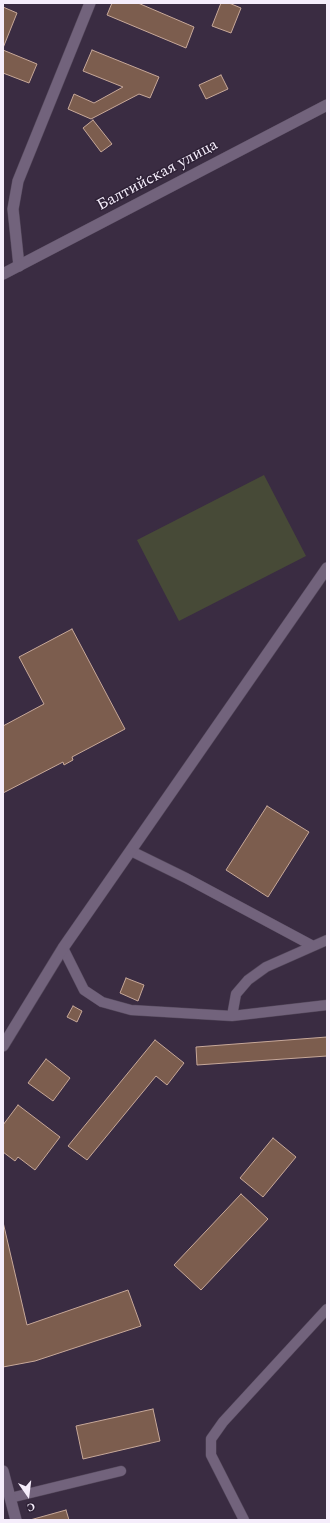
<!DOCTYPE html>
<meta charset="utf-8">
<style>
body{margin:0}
#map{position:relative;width:330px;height:1523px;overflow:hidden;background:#3a2c42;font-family:Spectral,serif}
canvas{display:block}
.frame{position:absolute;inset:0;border:4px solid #f5edfb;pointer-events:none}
.north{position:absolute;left:8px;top:1475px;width:40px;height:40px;-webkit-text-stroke:3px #2f2237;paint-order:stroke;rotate:166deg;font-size:11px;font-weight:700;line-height:16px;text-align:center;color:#f5edfb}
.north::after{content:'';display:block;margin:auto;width:14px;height:18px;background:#f5edfb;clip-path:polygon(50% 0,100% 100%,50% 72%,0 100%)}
</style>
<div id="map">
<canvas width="330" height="1523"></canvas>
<div class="frame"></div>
<div class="north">С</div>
</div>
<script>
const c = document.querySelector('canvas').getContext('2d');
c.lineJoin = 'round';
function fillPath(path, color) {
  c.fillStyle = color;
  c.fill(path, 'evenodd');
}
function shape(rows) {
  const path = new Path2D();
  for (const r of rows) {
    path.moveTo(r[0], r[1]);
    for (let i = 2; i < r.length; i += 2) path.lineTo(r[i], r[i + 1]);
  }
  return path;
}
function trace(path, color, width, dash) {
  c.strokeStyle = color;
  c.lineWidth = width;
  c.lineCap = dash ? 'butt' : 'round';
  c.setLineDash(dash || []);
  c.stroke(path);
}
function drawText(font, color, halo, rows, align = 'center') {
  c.font = font + ' Spectral,serif';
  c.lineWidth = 3;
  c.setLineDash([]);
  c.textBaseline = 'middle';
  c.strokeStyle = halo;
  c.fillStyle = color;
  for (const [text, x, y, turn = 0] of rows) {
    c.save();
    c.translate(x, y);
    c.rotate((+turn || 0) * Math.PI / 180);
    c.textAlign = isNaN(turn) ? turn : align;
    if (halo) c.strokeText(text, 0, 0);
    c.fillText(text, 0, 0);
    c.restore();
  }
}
const green = shape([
 [264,475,306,556,179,621,137,540]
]);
const building = shape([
 [112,3,138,3,194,27,186,48,107,15,112,3],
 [221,3,229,3,241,8,231,33,212,26,221,3],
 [3,7,17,13,3,48,3,7],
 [3,50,37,64,29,83,3,73,3,50],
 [92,50,159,77,150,98,139,94,91,119,68,109,74,94,94,103,123,87,83,71,92,50],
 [221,75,228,89,206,99,199,85,221,75],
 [93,120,112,144,101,152,83,128,93,120],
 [72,629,125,729,72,757,73,760,64,765,63,762,3,793,3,726,44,704,19,657,72,629],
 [267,806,309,832,268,897,226,870,267,806],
 [126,978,144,985,138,1001,120,993,126,978],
 [73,1006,82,1011,77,1022,67,1017,73,1006],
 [327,1037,327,1056,197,1065,196,1047,327,1037],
 [155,1040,184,1063,167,1085,156,1076,87,1160,68,1146,155,1040],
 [46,1059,70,1078,53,1101,28,1083,46,1059],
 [18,1105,60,1137,35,1170,18,1157,15,1161,3,1152,3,1125,18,1105],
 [273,1138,296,1157,263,1197,240,1178,273,1138],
 [241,1194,268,1219,201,1290,174,1265,241,1194],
 [3,1222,27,1325,128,1290,141,1326,35,1361,3,1367,3,1222],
 [153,1409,160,1441,83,1459,76,1426,153,1409],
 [66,1510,69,1520,30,1520,66,1510]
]);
const service = shape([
 [131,851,186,878,313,946],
 [63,948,84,990,102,1002,131,1010,232,1016,327,1005],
 [232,1016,236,994,248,980,266,967,327,940],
 [10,1498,121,1471],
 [244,1520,211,1455,211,1439,223,1422,327,1309]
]);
const minor = shape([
 [19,266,13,209,18,181,90,3],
 [3,1046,63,948,327,568],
 [3,1471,16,1520]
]);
const secondary = shape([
 [3,274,327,105]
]);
const streetNames = [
 ["Балтийская улица",158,176,-28]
];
fillPath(green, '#474a37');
fillPath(building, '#7c5d4e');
trace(building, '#c7a899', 1);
trace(service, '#54485b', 11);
trace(minor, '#54485b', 12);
trace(secondary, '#54485b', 12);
trace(service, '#72637c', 10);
trace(minor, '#72637c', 11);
trace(secondary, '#72637c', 11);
drawText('16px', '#f5edfb', '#2f2237', streetNames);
</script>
